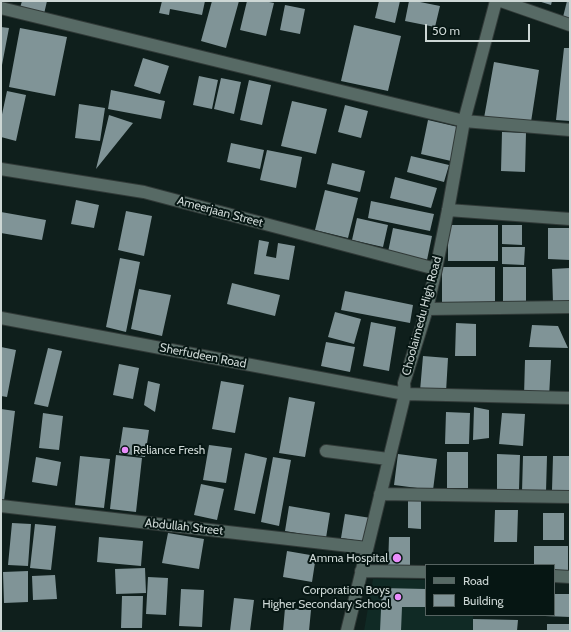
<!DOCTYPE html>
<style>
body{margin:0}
#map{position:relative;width:571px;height:632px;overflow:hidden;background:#0f1f1c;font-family:Cabin,sans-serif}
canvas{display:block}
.frame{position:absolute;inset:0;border:2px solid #cdd7d5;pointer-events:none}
.legend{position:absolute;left:425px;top:564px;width:130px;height:52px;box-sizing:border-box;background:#061613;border:1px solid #566361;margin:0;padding:5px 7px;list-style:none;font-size:12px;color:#cdd7d5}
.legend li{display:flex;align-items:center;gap:8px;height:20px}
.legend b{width:20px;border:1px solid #566361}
.scale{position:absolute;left:425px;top:24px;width:105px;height:18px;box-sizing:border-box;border:2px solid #cdd7d5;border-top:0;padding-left:5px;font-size:12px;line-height:14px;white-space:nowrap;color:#cdd7d5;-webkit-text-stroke:3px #061613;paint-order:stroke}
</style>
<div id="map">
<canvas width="571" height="632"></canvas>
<div class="frame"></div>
<ul class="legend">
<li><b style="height:5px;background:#576a65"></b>Road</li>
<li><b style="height:11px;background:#809497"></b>Building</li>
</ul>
<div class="scale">50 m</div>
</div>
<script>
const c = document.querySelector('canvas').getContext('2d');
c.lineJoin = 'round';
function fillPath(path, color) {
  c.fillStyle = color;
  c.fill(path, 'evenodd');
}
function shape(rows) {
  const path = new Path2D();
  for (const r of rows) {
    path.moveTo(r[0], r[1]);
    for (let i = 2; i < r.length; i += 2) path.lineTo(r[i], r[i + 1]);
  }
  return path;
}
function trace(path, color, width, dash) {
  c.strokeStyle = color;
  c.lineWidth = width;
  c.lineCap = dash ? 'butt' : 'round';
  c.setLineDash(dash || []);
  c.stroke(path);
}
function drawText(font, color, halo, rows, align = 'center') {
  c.font = font + ' Cabin,sans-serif';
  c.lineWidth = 4;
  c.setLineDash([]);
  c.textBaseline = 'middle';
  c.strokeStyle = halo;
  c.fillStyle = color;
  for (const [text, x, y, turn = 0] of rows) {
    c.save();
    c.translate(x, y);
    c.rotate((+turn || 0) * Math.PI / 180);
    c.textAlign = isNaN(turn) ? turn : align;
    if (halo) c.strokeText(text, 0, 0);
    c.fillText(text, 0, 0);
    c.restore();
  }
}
const built = shape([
 [373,579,426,580,426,615,473,615,473,631,364,631]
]);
const building = shape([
 [22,1,47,1,44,14,20,8],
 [162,1,205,1,202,15,170,9,169,15,159,13],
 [212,1,239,1,226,48,201,41],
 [247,1,264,1,274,3,266,36,240,30],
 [379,1,400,1,395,23,375,18],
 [409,1,415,1,440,6,435,27,405,21],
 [538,1,552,1,551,5],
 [567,1,570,1,570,24,562,21],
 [285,5,305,9,300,34,280,30],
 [354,25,401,36,388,91,341,81],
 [1,27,9,28,2,65,1,65],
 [20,28,67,37,55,96,9,87],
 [564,48,570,48,570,121,556,120],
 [143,58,169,66,160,94,134,86],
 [494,62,539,70,531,122,484,118],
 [199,76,218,80,212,109,193,105],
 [221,78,241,82,234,114,214,109],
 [249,80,271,85,262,125,240,120],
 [111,90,165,101,161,119,108,109],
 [7,91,26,95,16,141,1,137,1,119],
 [292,101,327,109,316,154,281,146],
 [79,104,105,108,100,141,75,138],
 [345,105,368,111,361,138,338,132],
 [109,115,133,123,96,169],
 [428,120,458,127,451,161,421,154],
 [502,132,526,133,525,172,501,171],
 [231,143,264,150,260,169,227,162],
 [267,150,302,157,296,188,260,180],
 [411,156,449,165,444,182,407,172],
 [332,163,365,171,360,192,327,184],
 [395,177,437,188,431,208,390,198],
 [325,190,358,198,348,238,315,230],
 [76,200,99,205,94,228,71,224],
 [371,201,434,214,430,231,368,218],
 [126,211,152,216,144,256,118,250],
 [1,212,46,220,42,240,1,233],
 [357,218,388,225,383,247,352,240],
 [448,225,498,225,498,261,448,261],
 [502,225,522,225,522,245,502,244],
 [393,228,432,236,427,260,388,252],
 [548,228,570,228,570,260,548,259],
 [259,240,269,242,266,256,276,258,278,243,295,246,289,280,254,274],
 [502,247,525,247,524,265,502,264],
 [120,258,140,262,126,332,106,327],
 [442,267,495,267,495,302,442,302],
 [503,267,526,267,526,302,503,302],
 [570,268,570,303,553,303,552,269],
 [232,283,280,295,275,316,227,304],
 [139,289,171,295,162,336,131,329],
 [345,291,413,305,410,323,341,310],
 [335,312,361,319,354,344,328,337],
 [371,322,396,327,389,371,363,366],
 [456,323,476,324,476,356,455,356],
 [532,325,558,326,568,348,529,347],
 [326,342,355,347,350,372,321,366],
 [1,347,16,350,7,397,1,396],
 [48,348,62,351,48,407,34,404],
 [423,356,448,358,446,392,420,391],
 [525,360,551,360,549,397,524,396],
 [119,364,139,368,133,399,113,395],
 [148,381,160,384,155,412,144,405],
 [221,381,244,385,235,433,212,429],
 [289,397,315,402,305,457,279,453],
 [474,407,489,410,489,438,473,440],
 [1,409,15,411,4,501,1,501],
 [446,412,470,413,469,444,445,444],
 [43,413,63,416,59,450,39,448],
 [502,413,525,414,523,446,499,444],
 [123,427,149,430,145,457,119,453],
 [209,445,232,448,226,483,203,480],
 [447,452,468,452,468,488,447,488],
 [245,453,267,458,255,514,234,510],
 [398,454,437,459,433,490,394,485],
 [497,454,520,455,519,490,497,489],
 [116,455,142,458,136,512,110,509],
 [80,456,110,459,104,508,75,505],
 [523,456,547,456,546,492,522,492],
 [553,456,570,456,570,491,552,490],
 [36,457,61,462,57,486,32,482],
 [273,457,291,460,279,526,261,522],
 [201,484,224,489,217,520,194,515],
 [408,499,421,499,421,529,408,528],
 [289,506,330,513,326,538,285,531],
 [495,510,518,510,517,542,494,542],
 [543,513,564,513,564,540,543,540],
 [345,514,371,518,367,542,341,538],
 [12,523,31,524,28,566,8,565],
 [35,524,56,526,51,570,30,568],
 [168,533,204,539,199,569,162,563],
 [99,537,143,541,141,566,97,562],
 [389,537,410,537,410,568,388,568],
 [534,546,568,546,568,574,554,574,554,565,534,565],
 [287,551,316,556,312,582,283,577],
 [145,568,146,593,116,594,115,569],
 [28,571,28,602,4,603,3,572],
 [55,575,57,599,33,600,32,576],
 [148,577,168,578,166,615,146,614],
 [382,588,426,589,426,607,402,607,401,631,380,631],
 [181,589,204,590,202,627,179,626],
 [554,594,570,594,570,617,545,616,545,615,554,615],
 [122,596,143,596,142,628,121,628],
 [234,598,254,600,250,631,230,631],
 [285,608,311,610,309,631,283,631],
 [473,619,518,620,517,631,473,631],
 [547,624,570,624,570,631,547,631]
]);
const minor = shape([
 [501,1,570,25],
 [1,8,464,121,570,130],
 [1,169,144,192,436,269],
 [448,210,570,219],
 [427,309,570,307],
 [1,318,405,394,570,398],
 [326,451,388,459],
 [380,494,570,497],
 [1,506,367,548],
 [361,571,426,572],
 [554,576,570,577],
 [347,631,405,394,404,383,427,309,436,269,448,210,464,121,496,1]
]);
const markers = [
 [125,450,4,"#ea8dfc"],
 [397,558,5,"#ea8dfc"],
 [398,597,4,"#ea8dfc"]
];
const streetNames = [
 ["Ameerjaan Street",220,212,15],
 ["Choolaimedu High Road",422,316,-75],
 ["Sherfudeen Road",203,356,11],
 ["Abdullah Street",184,527,6]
];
const poiNames = [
 ["Reliance Fresh",133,450,"left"],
 ["Amma Hospital",388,558],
 ["Corporation Boys",390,590],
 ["Higher Secondary School",390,604]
];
fillPath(built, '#102a25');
fillPath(building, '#809497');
trace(minor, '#313a38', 14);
trace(minor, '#576a65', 12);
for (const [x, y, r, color] of markers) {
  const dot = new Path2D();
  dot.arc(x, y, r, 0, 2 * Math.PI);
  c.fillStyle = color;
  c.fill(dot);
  trace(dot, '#061613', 1.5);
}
drawText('12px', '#cdd7d5', '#061613', streetNames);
drawText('12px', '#cdd7d5', '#061613', poiNames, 'right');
</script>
